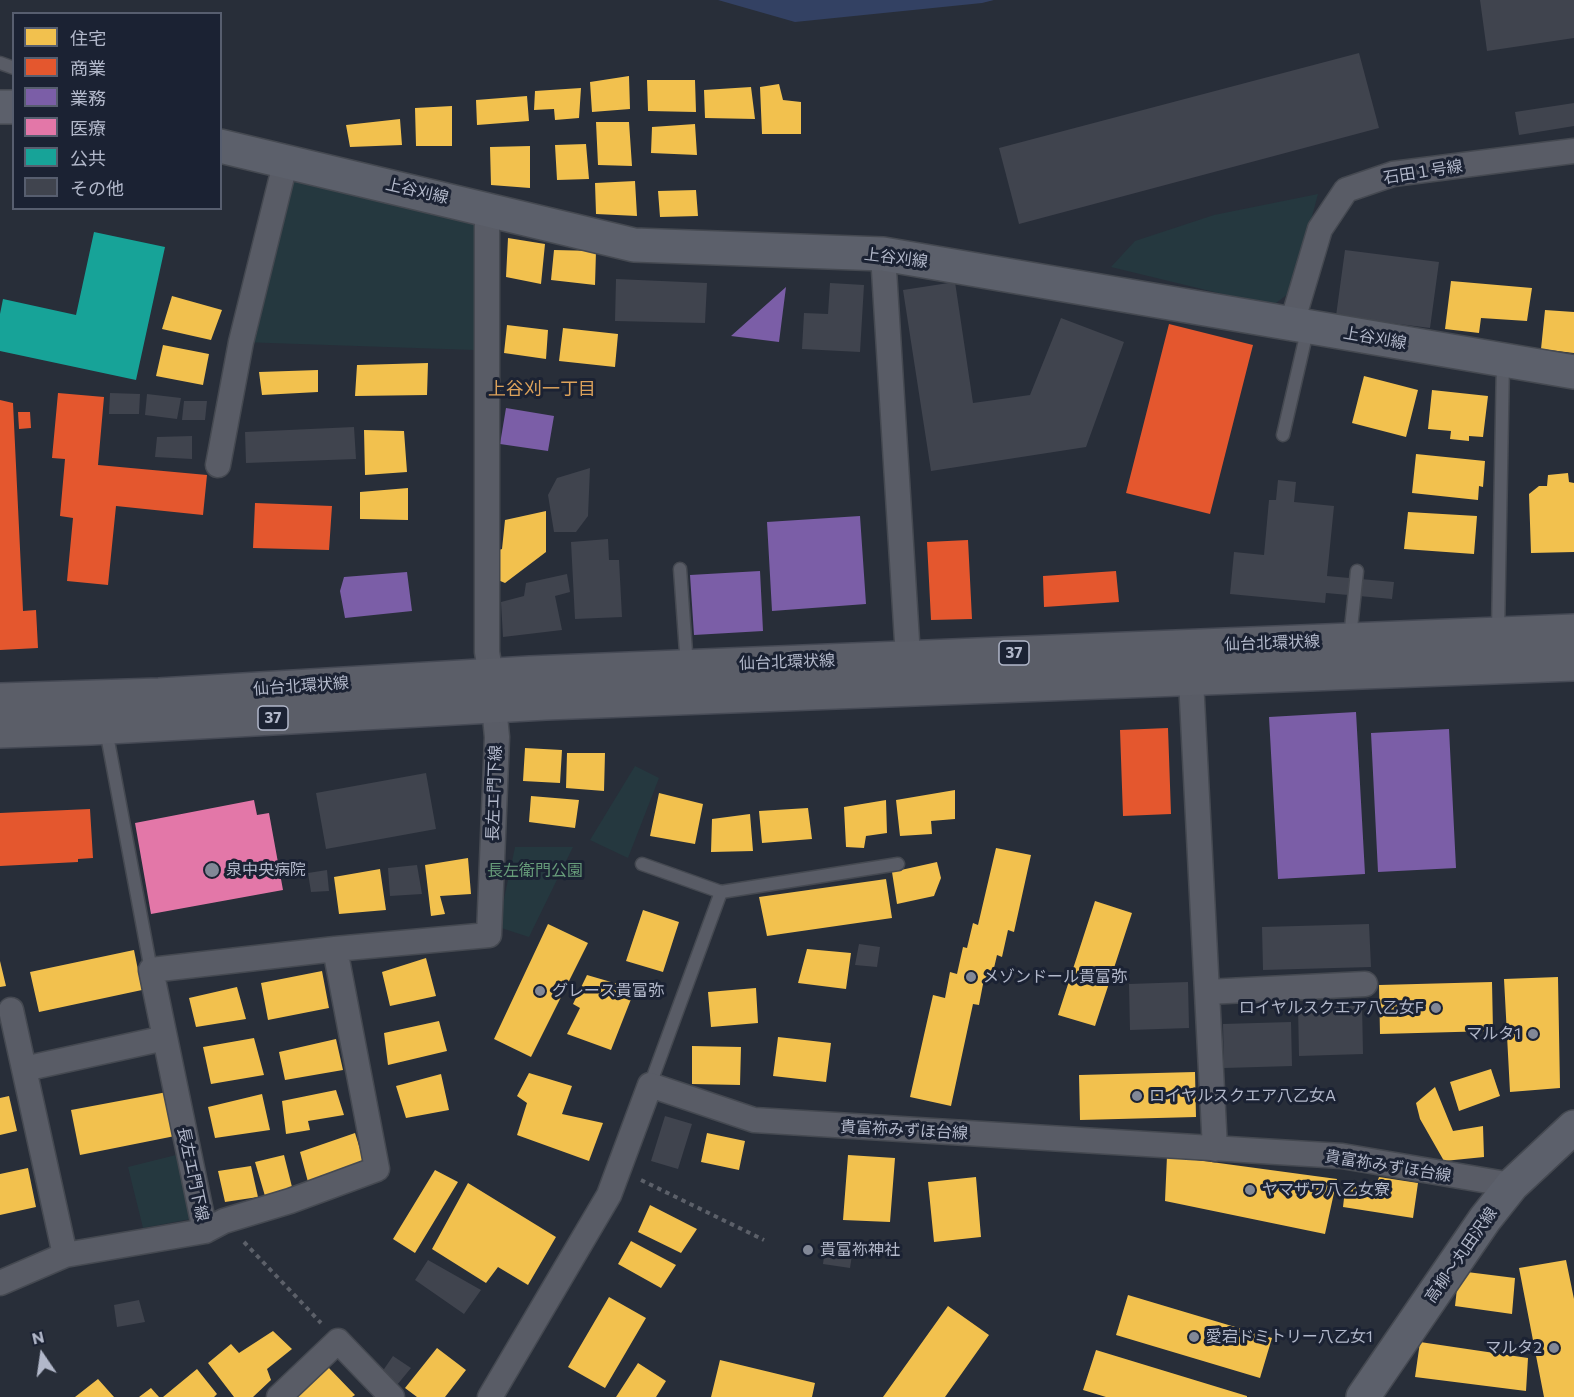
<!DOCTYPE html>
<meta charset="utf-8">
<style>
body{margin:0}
#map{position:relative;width:1574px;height:1397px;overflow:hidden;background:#282e39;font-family:Commissioner,"Noto Sans JP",sans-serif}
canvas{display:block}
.legend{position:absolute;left:12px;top:12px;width:210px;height:198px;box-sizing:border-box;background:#1b2233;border:2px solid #575e6f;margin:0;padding:8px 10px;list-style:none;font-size:18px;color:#b2b8ca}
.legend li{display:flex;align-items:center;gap:12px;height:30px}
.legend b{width:30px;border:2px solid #575e6f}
.north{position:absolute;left:12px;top:1325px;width:60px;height:60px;-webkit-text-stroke:4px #1b2233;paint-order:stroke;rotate:347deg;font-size:16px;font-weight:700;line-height:24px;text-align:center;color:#b2b8ca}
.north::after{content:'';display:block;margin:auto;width:21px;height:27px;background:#b2b8ca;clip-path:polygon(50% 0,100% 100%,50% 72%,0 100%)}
</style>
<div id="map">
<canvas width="1574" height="1397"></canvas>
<ul class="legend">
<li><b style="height:16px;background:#f2c14e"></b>住宅</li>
<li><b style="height:16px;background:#e4572e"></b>商業</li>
<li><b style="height:16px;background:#7b5ea7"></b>業務</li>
<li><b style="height:16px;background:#e377a8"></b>医療</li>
<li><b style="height:16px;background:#17a398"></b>公共</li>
<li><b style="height:16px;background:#40444e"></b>その他</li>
</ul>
<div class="north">N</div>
</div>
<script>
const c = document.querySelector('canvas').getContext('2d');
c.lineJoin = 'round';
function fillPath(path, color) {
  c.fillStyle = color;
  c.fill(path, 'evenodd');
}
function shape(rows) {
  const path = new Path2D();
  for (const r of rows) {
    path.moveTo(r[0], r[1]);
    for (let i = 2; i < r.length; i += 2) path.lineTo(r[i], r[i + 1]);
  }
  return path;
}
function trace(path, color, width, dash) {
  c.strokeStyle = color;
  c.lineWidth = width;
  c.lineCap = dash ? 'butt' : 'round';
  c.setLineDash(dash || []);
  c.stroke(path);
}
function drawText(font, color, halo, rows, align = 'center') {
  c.font = font + ' Commissioner,"Noto Sans JP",sans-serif';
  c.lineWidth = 6;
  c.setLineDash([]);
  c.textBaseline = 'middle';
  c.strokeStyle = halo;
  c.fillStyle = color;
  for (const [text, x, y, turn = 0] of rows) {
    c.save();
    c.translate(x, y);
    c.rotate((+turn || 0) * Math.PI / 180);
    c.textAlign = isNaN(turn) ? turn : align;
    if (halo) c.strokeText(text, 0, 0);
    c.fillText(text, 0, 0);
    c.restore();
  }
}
const green = shape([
 [287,172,487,208,474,350,241,342],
 [1318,194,1292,291,1272,306,1111,267,1135,241,1214,215],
 [635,766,659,778,628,858,590,840],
 [515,847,573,847,529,937,498,927],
 [184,1153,196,1218,143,1228,128,1167]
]);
const water = shape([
 [718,0,994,0,982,3,795,22]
]);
const homes = shape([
 [629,76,630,109,592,112,590,82],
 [647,80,695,80,696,112,648,111],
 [779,84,783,100,801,102,801,134,762,134,760,87],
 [751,87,755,119,705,118,704,90],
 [581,88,579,118,555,120,554,109,534,110,535,91],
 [527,96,529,121,477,125,476,100],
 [452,106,452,146,416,146,415,108],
 [400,119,402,145,350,147,346,125],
 [596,122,629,122,632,166,598,165],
 [695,124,697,155,651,153,652,127],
 [586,144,589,179,557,180,555,145],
 [530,146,530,188,491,185,490,147],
 [635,181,637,216,596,214,595,183],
 [696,190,698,216,660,217,658,191],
 [508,238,545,244,541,284,506,277],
 [554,250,596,251,595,285,551,280],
 [1451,281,1532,288,1527,321,1481,318,1479,333,1445,329],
 [172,296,222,310,211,340,162,329],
 [1545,310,1574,312,1574,353,1541,349],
 [507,325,548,330,546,359,504,353],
 [563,328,618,334,615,367,559,361],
 [163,345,209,354,203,385,156,376],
 [428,363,427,395,355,396,357,365],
 [318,370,318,392,262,395,259,372],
 [1364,376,1418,390,1406,437,1352,423],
 [1432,390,1488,396,1483,437,1469,436,1469,441,1450,439,1451,431,1428,429],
 [364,430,404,431,407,472,365,475],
 [1416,454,1485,461,1483,487,1479,486,1478,500,1412,493],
 [1568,473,1569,482,1574,483,1574,552,1531,553,1529,494,1539,486,1547,486,1548,475],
 [408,488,408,520,360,519,360,492],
 [546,511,546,552,505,583,491,577,489,553,502,549,505,520],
 [1408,512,1477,516,1474,554,1404,549],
 [525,748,562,750,560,783,523,781],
 [567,753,605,753,604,791,566,788],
 [955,790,955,819,931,821,932,834,900,836,896,800],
 [659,793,703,804,695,844,650,836],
 [531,796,579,800,575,828,529,822],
 [886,800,887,833,866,836,864,848,846,847,844,807],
 [808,808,812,839,762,843,759,811],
 [750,814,753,851,711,852,712,819],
 [996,848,1031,855,1014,932,1008,930,1002,957,997,955,991,981,984,979,979,1005,973,1004,951,1106,910,1097,933,995,945,998,950,972,957,974,963,947,967,948,973,923,978,925],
 [468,858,471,894,440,896,445,914,431,916,425,865],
 [937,862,941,878,934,896,897,904,892,872],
 [380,869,386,910,339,914,334,877],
 [886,879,892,918,767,936,759,897],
 [1095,901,1132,913,1095,1026,1058,1015],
 [643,910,679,922,663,972,626,961],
 [548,924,588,943,531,1057,494,1039],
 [807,949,851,953,846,989,798,983],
 [134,950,142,990,39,1012,30,972],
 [426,958,436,996,390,1006,382,972],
 [0,961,6,986,0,987],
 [322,971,329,1008,268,1020,261,983],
 [587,975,635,989,611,1050,567,1034,580,1008,573,1004],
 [1558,977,1560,1088,1510,1092,1504,979],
 [1492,982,1493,1031,1380,1034,1379,985],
 [237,987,246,1019,196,1027,189,998],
 [756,988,758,1023,711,1027,708,992],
 [439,1021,447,1051,388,1065,384,1033],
 [778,1037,831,1043,826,1082,773,1076],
 [254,1038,264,1075,211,1084,203,1047],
 [336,1039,343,1070,285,1080,279,1052],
 [692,1046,741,1047,740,1085,692,1084],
 [1491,1069,1500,1096,1459,1111,1450,1082],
 [1195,1072,1196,1117,1080,1120,1079,1075],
 [529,1073,572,1086,562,1114,603,1123,589,1161,517,1135,527,1103,517,1096],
 [441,1074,449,1110,406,1118,396,1086],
 [1435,1087,1453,1131,1483,1126,1484,1157,1444,1161,1420,1119,1416,1103],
 [336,1090,344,1115,308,1121,310,1130,286,1134,282,1101],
 [167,1092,175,1136,80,1155,71,1110],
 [262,1094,270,1130,215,1138,208,1107],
 [9,1096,17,1131,0,1135,0,1098],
 [355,1133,365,1165,308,1182,300,1152],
 [707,1133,745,1141,739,1170,701,1162],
 [284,1155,292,1187,265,1196,255,1162],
 [848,1155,895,1158,890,1222,843,1220],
 [1167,1156,1337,1179,1325,1234,1165,1201],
 [251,1166,258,1197,225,1202,218,1171],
 [28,1168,36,1207,0,1215,0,1174],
 [435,1170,458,1182,415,1253,393,1239],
 [976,1177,981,1237,934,1242,928,1182],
 [1379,1177,1418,1183,1413,1218,1343,1207,1346,1181,1376,1186],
 [468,1183,556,1237,528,1285,498,1267,486,1283,432,1249],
 [650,1205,697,1229,681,1253,638,1232],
 [631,1241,676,1265,661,1288,618,1264],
 [1566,1260,1574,1299,1574,1397,1544,1397,1519,1268],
 [1459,1271,1515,1278,1512,1314,1455,1306],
 [1128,1295,1272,1338,1260,1378,1116,1335],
 [609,1297,646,1318,605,1388,568,1367],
 [948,1306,989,1335,945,1397,883,1397],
 [273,1331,292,1349,267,1369,271,1380,253,1397,234,1397,208,1363,231,1344,239,1353],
 [1420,1342,1528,1358,1526,1391,1415,1377],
 [437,1348,466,1370,445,1397,417,1397,405,1388],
 [1096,1350,1247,1396,1247,1397,1106,1397,1083,1390],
 [720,1360,815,1383,812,1397,711,1397],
 [638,1363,666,1381,656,1397,616,1397],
 [328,1367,355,1395,352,1397,293,1397],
 [197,1369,217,1394,214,1397,163,1397],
 [98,1379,114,1397,75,1397],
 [151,1388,159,1397,139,1397]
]);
const shops = shape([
 [1169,324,1253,345,1210,514,1126,493],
 [58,393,104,397,98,465,207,475,203,515,116,506,108,585,67,581,73,518,60,516,65,459,52,458],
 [0,400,13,403,23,611,36,610,38,648,0,650],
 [18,412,30,412,31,428,19,429],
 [255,503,332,506,329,550,253,548],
 [968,540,972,619,931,620,927,542],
 [1116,571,1119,602,1044,607,1043,576],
 [1168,728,1171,814,1123,816,1120,730],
 [90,809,93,858,78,859,78,862,0,866,0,813]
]);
const offices = shape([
 [786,287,779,342,731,336],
 [506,408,554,416,548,451,500,444],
 [860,516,866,604,772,611,767,522],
 [760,571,763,631,694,635,690,575],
 [407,572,412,611,345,618,340,591,344,577],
 [1356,712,1365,874,1278,879,1269,717],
 [1449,729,1456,868,1378,872,1371,733]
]);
const health = shape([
 [254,800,257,815,269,813,283,890,151,914,135,823]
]);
const public = shape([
 [94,232,165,247,136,380,0,351,0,314,3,299,76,315]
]);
const building = shape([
 [1480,0,1574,0,1574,38,1487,51],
 [1359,53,1379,128,1019,224,999,148],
 [1574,103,1574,126,1519,135,1515,112],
 [1345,250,1439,262,1430,328,1336,316],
 [616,279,707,283,705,323,615,321],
 [955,282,973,403,1030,395,1061,318,1124,342,1086,447,931,471,903,290],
 [830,283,864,285,860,352,802,349,804,313,828,314],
 [110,393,140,394,139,414,109,414],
 [147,394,181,398,177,419,145,415],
 [184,401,207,401,205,420,182,420],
 [354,427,356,459,246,463,245,432],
 [192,436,192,459,155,457,157,437],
 [590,468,588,516,576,532,554,532,548,495,557,478],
 [1278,480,1296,482,1294,502,1334,506,1327,576,1394,582,1392,599,1326,593,1325,603,1230,594,1234,552,1264,555,1269,500,1276,500],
 [608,539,609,560,619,560,622,617,575,619,571,542],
 [567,574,570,592,555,596,562,630,503,637,501,602,524,596,526,583],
 [426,773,436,829,326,849,316,793],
 [417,865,422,894,390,896,388,868],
 [327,870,329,891,311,892,308,873],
 [1369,924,1371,967,1263,970,1262,927],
 [859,944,880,947,877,967,855,965],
 [1188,982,1189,1028,1130,1030,1129,984],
 [1362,1004,1363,1054,1299,1056,1298,1006],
 [1291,1022,1292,1066,1224,1068,1223,1024],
 [665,1116,692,1124,678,1169,651,1161],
 [826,1242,853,1248,850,1268,823,1264],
 [428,1260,481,1290,464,1314,415,1280],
 [139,1300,145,1322,117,1327,114,1305],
 [393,1356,411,1368,397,1385,382,1372]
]);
const path = shape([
 [641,1180,764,1240],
 [244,1242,321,1323]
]);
const lane = shape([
 [0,63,14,68],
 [1283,435,1308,327],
 [680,569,687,666],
 [1498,631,1503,361],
 [1350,638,1357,571],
 [106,730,151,970],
 [642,864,721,892,898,864],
 [650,1085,721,892]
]);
const street = shape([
 [883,254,908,657],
 [1292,323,1320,229,1346,190,1393,174,1574,151],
 [218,465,241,342,286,160],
 [1191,680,1215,1149],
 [335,949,377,1169,290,1201,224,1221,205,1231,151,970,335,949,489,935,497,737,491,676,487,652,487,208],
 [1207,992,1365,984],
 [11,1010,65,1255],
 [24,1069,165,1038],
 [0,1283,65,1255,205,1231],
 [279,1397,338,1341,392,1397],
 [490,1397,609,1195,650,1085,754,1120,1342,1156,1512,1185]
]);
const secondary = shape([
 [0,107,14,107],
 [220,146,634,245,883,254,1574,372],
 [1363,1397,1485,1219,1512,1185,1574,1127]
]);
const primary = shape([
 [0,700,159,695,530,673,1574,631],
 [0,731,91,728,546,703,1574,664]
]);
const markers = [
 [212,870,8,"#828897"],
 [971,977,6,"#828897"],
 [540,991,6,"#828897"],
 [1436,1008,6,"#828897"],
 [1533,1034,6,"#828897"],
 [1137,1096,6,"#828897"],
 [1250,1190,6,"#828897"],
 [808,1250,6,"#828897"],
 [1194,1337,6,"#828897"],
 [1554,1348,6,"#828897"]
];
const shields = [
 [1014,653,30],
 [273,718,30]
];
const shieldNames = [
 ["37",1014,653],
 ["37",273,718]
];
const streetNames = [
 ["石田１号線",1423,172,-9],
 ["上谷刈線",417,191,13],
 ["上谷刈線",896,258,7],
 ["上谷刈線",1375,338,10],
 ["仙台北環状線",1272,643,-2],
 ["仙台北環状線",787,662,-2],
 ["仙台北環状線",301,686,-4],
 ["長左エ門下線",494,793,-88],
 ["貴富祢みずほ台線",904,1130,3],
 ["貴富祢みずほ台線",1388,1166,9],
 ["長左エ門下線",193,1174,78],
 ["高柳～丸田沢線",1461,1255,-55]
];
const poiNames = [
 ["泉中央病院",226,870],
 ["メゾンドール貴富弥",983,977],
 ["グレース貴富弥",552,991],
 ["ロイヤルスクエア八乙女F",1424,1008,"right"],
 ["マルタ1",1521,1034,"right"],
 ["ロイヤルスクエア八乙女A",1149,1096],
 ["ヤマザワ八乙女寮",1262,1190],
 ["貴富祢神社",820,1250],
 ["愛宕ドミトリー八乙女1",1206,1337],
 ["マルタ2",1542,1348,"right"]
];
const parkNames = [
 ["長左衛門公園",535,871]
];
const neighbourhoodNames = [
 ["上谷刈一丁目",542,389]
];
fillPath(green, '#25383f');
fillPath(water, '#334163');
fillPath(homes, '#f2c14e');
fillPath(shops, '#e4572e');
fillPath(offices, '#7b5ea7');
fillPath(health, '#e377a8');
fillPath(public, '#17a398');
fillPath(building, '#40444e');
trace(lane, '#454951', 15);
trace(street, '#454951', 27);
trace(secondary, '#454951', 36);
trace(primary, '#464a55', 36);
trace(path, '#5c6069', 4, [4.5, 4.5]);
trace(lane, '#595c66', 12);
trace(street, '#595c66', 24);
trace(secondary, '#5c606b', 33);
trace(primary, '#5b5e68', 33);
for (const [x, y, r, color] of markers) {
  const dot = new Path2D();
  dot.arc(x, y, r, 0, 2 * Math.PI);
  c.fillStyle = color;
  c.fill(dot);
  trace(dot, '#1b2233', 2);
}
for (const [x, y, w] of shields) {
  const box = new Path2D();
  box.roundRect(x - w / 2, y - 12, w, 24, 4.5);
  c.fillStyle = '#1b2233';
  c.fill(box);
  trace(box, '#b2b8ca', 1.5);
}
drawText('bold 15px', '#b2b8ca', null, shieldNames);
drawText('16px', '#b2b8ca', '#1b2233', streetNames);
drawText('16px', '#b2b8ca', '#1b2233', poiNames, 'left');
drawText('16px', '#679c7a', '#1b2233', parkNames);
drawText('18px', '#dca25b', '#1b2233', neighbourhoodNames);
</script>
